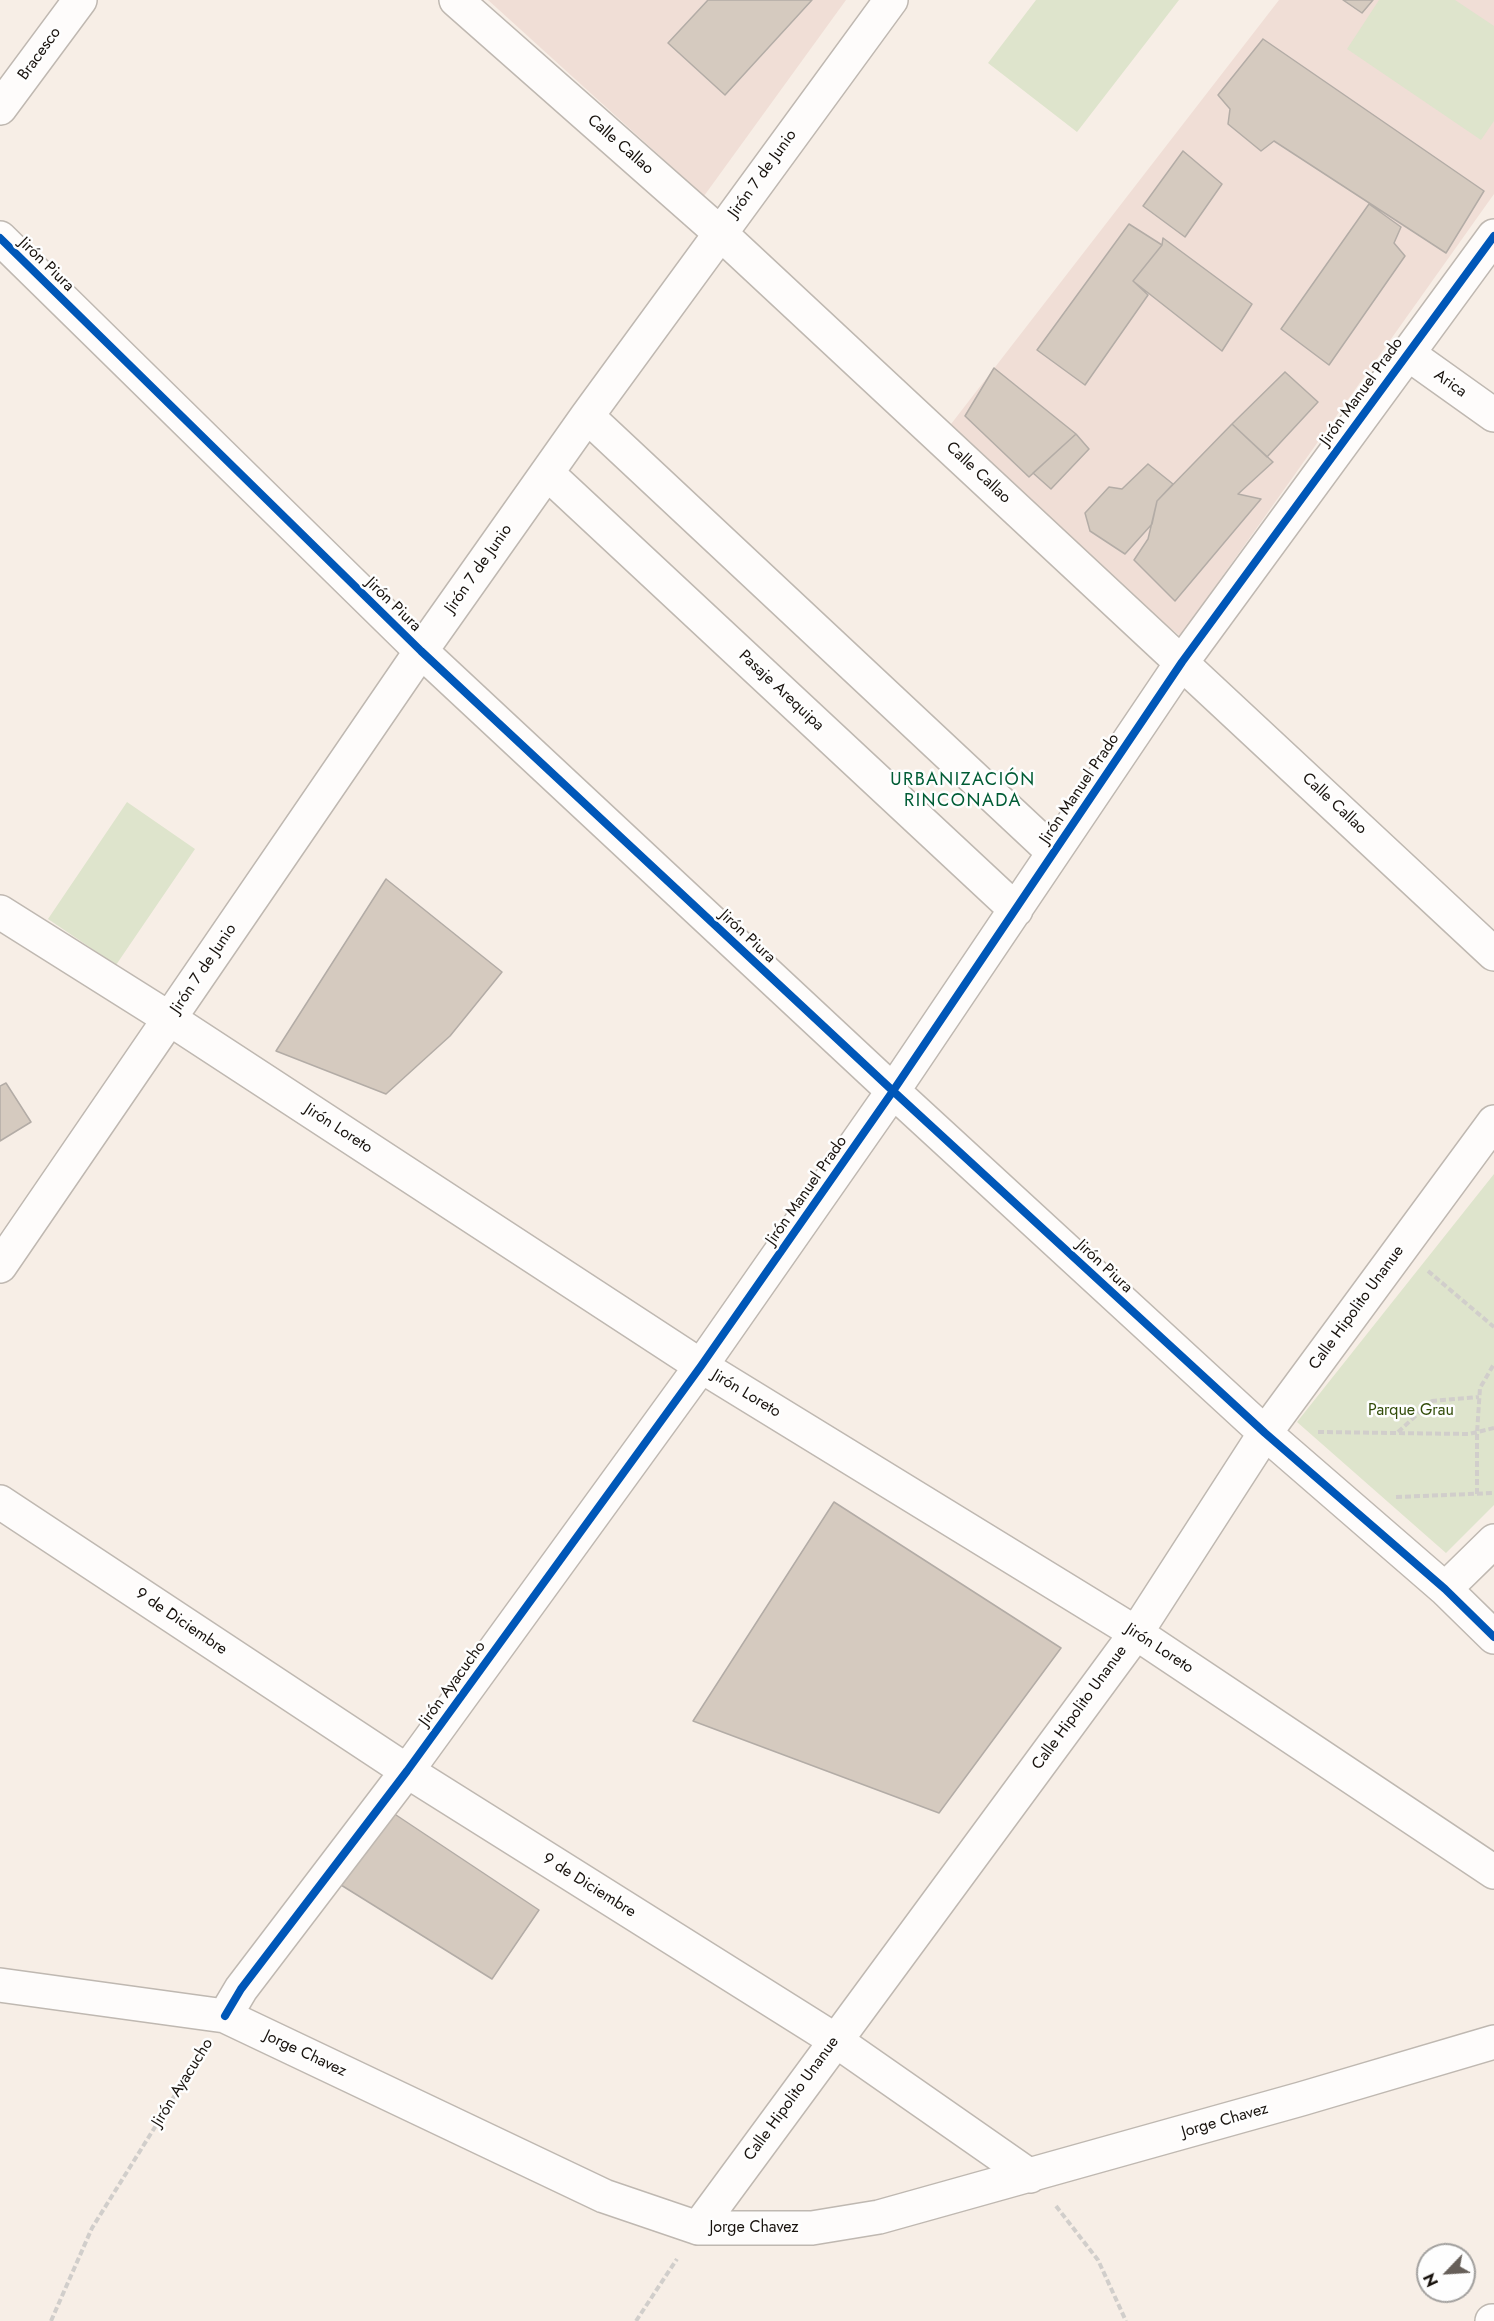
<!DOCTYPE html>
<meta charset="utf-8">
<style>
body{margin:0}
#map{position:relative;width:1494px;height:2321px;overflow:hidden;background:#f7eee6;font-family:Jost,sans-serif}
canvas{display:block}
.north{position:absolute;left:1416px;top:2243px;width:60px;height:60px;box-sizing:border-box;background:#fefefe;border:2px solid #a2a09e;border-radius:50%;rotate:245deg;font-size:16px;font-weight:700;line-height:24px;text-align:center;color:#18120d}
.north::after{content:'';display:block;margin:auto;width:21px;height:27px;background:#665f59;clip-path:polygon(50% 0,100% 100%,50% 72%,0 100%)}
</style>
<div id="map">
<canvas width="1494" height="2321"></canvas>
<div class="north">N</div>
</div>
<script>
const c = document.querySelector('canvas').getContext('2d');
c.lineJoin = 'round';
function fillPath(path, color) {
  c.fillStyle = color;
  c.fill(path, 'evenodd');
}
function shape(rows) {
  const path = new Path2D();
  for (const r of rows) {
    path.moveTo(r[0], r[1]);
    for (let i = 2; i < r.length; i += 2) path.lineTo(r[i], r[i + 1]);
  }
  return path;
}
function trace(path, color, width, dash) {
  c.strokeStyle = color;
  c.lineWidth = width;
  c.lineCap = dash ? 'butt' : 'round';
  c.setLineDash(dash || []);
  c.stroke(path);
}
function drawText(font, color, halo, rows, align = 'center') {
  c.font = font + ' Jost,sans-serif';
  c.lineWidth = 5;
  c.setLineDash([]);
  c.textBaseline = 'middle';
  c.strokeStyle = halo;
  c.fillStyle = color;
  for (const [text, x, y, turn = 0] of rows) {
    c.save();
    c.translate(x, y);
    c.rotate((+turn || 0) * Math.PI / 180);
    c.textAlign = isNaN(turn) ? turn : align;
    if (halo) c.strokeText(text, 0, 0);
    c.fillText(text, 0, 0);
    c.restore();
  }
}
const education = shape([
 [488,0,846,0,704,196],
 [1279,0,1494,0,1494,194,1180,636,941,437]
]);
const green = shape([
 [1036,0,1179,0,1077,132,988,63],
 [1379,0,1455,0,1494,26,1494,121,1481,140,1347,49],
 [127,802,195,849,116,965,48,919],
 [1494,1174,1494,1505,1446,1553,1297,1422]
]);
const building = shape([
 [708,0,812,0,725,95,668,43,708,0],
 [1343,0,1373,0,1362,13,1343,0],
 [1263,39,1484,191,1446,253,1274,141,1261,151,1228,124,1230,109,1218,95,1263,39],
 [1183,151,1222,184,1185,237,1143,206,1183,151],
 [1369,204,1401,227,1394,243,1405,256,1329,365,1281,329,1369,204],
 [1129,224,1162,245,1133,281,1148,295,1085,385,1037,350,1129,224],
 [1163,238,1252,304,1222,351,1133,281,1162,245,1163,238],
 [994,368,1076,434,1029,477,965,416,994,368],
 [1285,372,1318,402,1267,457,1232,424,1285,372],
 [1232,424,1273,462,1238,494,1261,499,1175,601,1134,560,1148,539,1157,501,1232,424],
 [1076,434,1089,449,1051,489,1033,473,1076,434],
 [1148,464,1173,484,1157,501,1152,524,1125,554,1090,531,1085,513,1109,487,1122,489,1148,464],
 [386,879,502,972,450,1036,386,1094,276,1051,386,879],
 [6,1083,31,1122,0,1141,0,1086,6,1083],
 [834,1502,1061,1648,939,1813,693,1721,834,1502],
 [390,1811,539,1910,492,1979,341,1885,390,1811]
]);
const path = shape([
 [1428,1271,1494,1327],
 [1318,1432,1469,1434,1494,1428],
 [1398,1432,1432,1401,1479,1397],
 [1477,1494,1477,1433,1480,1388,1494,1364],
 [1396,1497,1494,1493],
 [1056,2206,1098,2260,1126,2321],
 [51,2321,92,2228,203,2050],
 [636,2321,677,2259]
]);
const minor = shape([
 [456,0,720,233,1494,954],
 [0,238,421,651,893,1091,1265,1433,1445,1589,1494,1637],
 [1407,353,1494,415],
 [587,416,1053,852],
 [547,473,1016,910],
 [0,912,170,1019,701,1366,1136,1633,1494,1872],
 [0,1266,421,651,587,416,891,0],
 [0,1502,407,1771,835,2040,1030,2176],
 [1445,1589,1494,1541],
 [0,1985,225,2016,604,2196,698,2228,812,2228,879,2217,1301,2099,1494,2042],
 [225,2016,241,1989,407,1771,701,1366,893,1091,1182,662,1494,236],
 [698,2228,1136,1633,1265,1433,1494,1122],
 [1492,2321,1494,2321]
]);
const major = shape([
 [0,108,80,0]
]);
const cycleway = shape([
 [0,238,421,651,893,1091,1265,1433,1445,1589,1494,1637],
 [225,2016,241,1989,407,1771,701,1366,893,1091,1182,662,1494,236]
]);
const streetNames = [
 ["Bracesco",40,54,-54],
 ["Calle Callao",620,145,41],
 ["Jirón 7 de Junio",763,174,-54],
 ["Jirón Piura",46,265,44],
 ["Arica",1450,384,35],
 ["Jirón Manuel Prado",1362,392,-54],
 ["Calle Callao",978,473,43],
 ["Jirón 7 de Junio",479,569,-55],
 ["Jirón Piura",393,605,44],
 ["Pasaje Arequipa",781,691,43],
 ["Jirón Manuel Prado",1080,789,-56],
 ["Calle Callao",1334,804,43],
 ["Jirón Piura",747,937,43],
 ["Jirón 7 de Junio",204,969,-56],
 ["Jirón Loreto",338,1129,33],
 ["Jirón Manuel Prado",807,1191,-55],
 ["Jirón Piura",1104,1267,43],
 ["Calle Hipolito Unanue",1357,1308,-54],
 ["Jirón Loreto",746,1394,31],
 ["9 de Diciembre",181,1622,34],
 ["Jirón Loreto",1159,1649,33],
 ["Jirón Ayacucho",453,1684,-54],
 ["Calle Hipolito Unanue",1080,1708,-54],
 ["9 de Diciembre",589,1886,32],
 ["Jorge Chavez",305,2054,25],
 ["Jirón Ayacucho",183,2083,-58],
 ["Calle Hipolito Unanue",792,2099,-54],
 ["Jorge Chavez",1225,2121,-16],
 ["Jorge Chavez",754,2228]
];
const parkNames = [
 ["Parque Grau",1411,1411]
];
const neighbourhoodNames = [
 ["URBANIZACIÓN",963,781],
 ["RINCONADA",963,802]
];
fillPath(education, '#f0ded6');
fillPath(green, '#dee4cc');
fillPath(building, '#d5cabf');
trace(building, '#b3aca6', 1.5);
trace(minor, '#bfb8b1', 36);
trace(major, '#bfb8b1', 36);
trace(path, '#d1cecb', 4, [6, 3]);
trace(minor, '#fefcfb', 33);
trace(major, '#fefcfb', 33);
trace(cycleway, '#0057b8', 8);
drawText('16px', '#18120d', '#fefefe', streetNames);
drawText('16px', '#324c09', '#fefefe', parkNames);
c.letterSpacing = '1.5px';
drawText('18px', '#005c35', '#fefefe', neighbourhoodNames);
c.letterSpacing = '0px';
</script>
